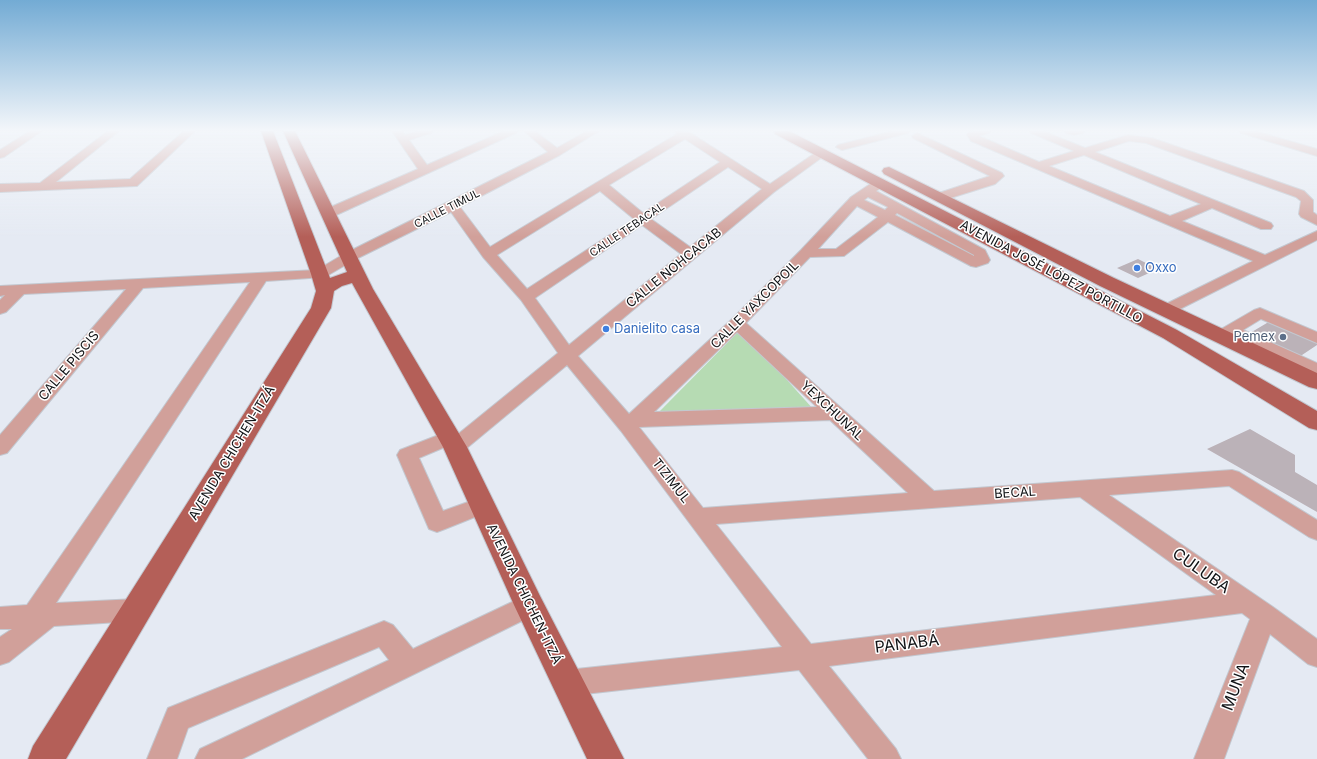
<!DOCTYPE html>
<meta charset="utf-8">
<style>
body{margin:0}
canvas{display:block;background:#e5eaf3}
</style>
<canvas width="1317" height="759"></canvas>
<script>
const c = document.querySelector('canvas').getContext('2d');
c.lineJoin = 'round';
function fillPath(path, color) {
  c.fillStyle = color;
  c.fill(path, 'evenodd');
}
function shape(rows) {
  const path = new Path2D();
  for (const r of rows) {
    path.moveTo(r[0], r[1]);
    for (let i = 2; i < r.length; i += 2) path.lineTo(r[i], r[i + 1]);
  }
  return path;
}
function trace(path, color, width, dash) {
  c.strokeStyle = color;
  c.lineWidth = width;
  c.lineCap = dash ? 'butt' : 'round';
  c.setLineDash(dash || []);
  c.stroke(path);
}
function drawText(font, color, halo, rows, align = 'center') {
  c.font = font + ' Inter,sans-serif';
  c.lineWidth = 3;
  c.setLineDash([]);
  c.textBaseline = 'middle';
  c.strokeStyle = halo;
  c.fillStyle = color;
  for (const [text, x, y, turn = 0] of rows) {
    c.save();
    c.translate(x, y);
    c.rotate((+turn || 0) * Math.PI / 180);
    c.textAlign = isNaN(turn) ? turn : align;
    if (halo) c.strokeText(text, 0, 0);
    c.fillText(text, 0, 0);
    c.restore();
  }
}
const green = shape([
 [741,329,814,410,656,415]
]);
const building = shape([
 [1138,259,1158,269,1138,278,1117,268],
 [1272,320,1317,341,1317,345,1299,357,1250,333],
 [1250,429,1295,455,1295,472,1317,485,1317,512,1207,449]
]);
const minor = shape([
 [30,131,42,131,4,157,0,158,0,150,30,131],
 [108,131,119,131,56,182,130,179,184,131,195,131,137,186,0,192,0,184,40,183,108,131],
 [392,131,402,131,405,135,418,131,432,131,431,133,409,140,427,165,504,131,517,131,516,133,334,216,324,216,322,213,324,210,418,169,392,131],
 [524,131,535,131,557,148,587,131,599,131,560,155,460,207,490,247,677,134,675,131,689,132,770,184,818,151,822,150,828,153,774,192,578,356,629,414,731,320,801,250,851,197,876,180,884,180,886,183,884,186,876,191,985,250,990,260,988,263,976,267,971,266,888,222,844,256,810,257,746,323,934,491,1232,470,1239,472,1317,520,1317,540,1309,537,1229,486,1109,495,1273,607,1317,639,1317,667,1308,664,1270,634,1224,759,1194,759,1250,619,1242,613,829,666,896,749,901,759,868,759,799,670,567,696,557,692,553,683,557,674,567,670,782,647,621,431,567,365,462,452,455,454,448,452,445,447,419,458,443,511,482,497,490,499,493,505,490,511,445,529,437,532,429,529,397,455,400,450,449,431,457,435,558,353,521,300,483,257,451,212,354,260,325,277,266,281,56,603,136,599,145,602,148,610,145,618,136,621,54,626,9,662,0,665,0,637,12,629,0,629,0,607,27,605,250,282,143,288,7,453,0,455,0,435,126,289,24,294,6,312,0,314,0,300,5,295,0,296,0,286,317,270,344,254,548,152,524,131],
 [685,139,720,162,643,213,609,185,685,139],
 [728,167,762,189,690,247,651,219,728,167],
 [600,191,634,219,527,289,497,255,600,191],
 [868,197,888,207,885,210,864,200,868,197],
 [857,206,878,217,836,249,818,249,857,206],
 [897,213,974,255,974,256,895,215,897,213],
 [642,225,681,254,569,345,535,298,642,225],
 [737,332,817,407,654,412,737,332],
 [830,420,908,493,703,508,639,427,830,420],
 [1080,497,1216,595,811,644,716,524,1080,497],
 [893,131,909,131,908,133,842,150,836,147,838,145,893,131],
 [975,131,990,131,989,133,979,136,1039,162,1074,151,1031,133,1030,131,1043,131,1085,148,1128,135,1152,138,1304,191,1313,200,1313,212,1317,215,1317,225,1301,217,1299,214,1301,201,1296,197,1146,143,1129,141,1095,152,1271,223,1273,226,1271,229,1261,229,1212,208,1182,221,1265,255,1317,231,1317,240,1172,313,1166,315,1160,313,1158,310,1160,307,1253,261,971,141,967,135,968,133,975,131],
 [1084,155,1201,204,1170,216,1049,166,1084,155],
 [1065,131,1084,131,1083,133,1074,135,1066,133,1065,131],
 [1240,131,1255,131,1317,149,1317,156,1241,133,1240,131],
 [917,133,1002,173,1004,176,995,184,944,200,936,200,934,197,936,194,990,176,913,138,912,136,917,133],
 [1260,308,1317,332,1317,343,1261,319,1243,330,1317,363,1317,376,1232,337,1222,341,1216,340,1214,336,1216,332,1254,310,1260,308],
 [529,594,538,597,541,605,538,613,242,759,195,759,200,749,389,660,379,647,188,728,177,759,147,759,168,708,384,621,393,625,413,649,529,594]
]);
const major = shape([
 [261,131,273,131,330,278,347,272,283,131,295,131,373,289,467,447,540,596,624,759,587,759,514,605,443,447,352,283,342,286,334,291,331,308,66,759,28,759,33,746,311,308,316,291,311,274,261,131],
 [774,131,789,131,1177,330,1317,411,1317,430,1309,428,1163,338,775,134,774,131],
 [889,167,1114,278,1317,373,1317,389,1309,387,1100,286,884,174,882,171,884,168,889,167]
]);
const markers = [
 [1137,268,4,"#3f7fe0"],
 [606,329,4,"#3f7fe0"],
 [1283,337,4,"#5c6f8a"]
];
const farStreetnames = [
 ["CALLE TIMUL",447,209,-27],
 ["CALLE TEBACAL",627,230,-34]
];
const streetNames = [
 ["CALLE NOHCACAB",674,268,-39],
 ["AVENIDA JOSÉ LÓPEZ PORTILLO",1051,272,28],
 ["CALLE YAXCOPOIL",755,305,-45],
 ["CALLE PISCIS",69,366,-50],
 ["YEXCHUNAL",832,411,43],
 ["AVENIDA CHICHEN-ITZÁ",232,453,-59],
 ["TIZIMUL",671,481,52],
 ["BECAL",1015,493,-4],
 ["AVENIDA CHICHEN-ITZÁ",524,594,64]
];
const shopNames = [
 ["Oxxo",1145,268],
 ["Danielito casa",614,329]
];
const serviceNames = [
 ["Pemex",1275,337]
];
const nearStreetnames = [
 ["CULUBA",1201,571,35],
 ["PANABÁ",907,644,-7],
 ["MUNA",1236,687,-69]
];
fillPath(green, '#b6dbb3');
fillPath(building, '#bbb2b8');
trace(minor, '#c3c8d0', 2);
trace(major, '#c3c8d0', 2);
fillPath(minor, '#d1a09a');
fillPath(major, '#b45f58');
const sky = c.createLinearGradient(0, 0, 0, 237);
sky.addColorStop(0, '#73abd4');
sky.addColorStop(0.55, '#f3f6fa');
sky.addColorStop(1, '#f3f6fa00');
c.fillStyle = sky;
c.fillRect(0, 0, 1317, 237);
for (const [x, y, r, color] of markers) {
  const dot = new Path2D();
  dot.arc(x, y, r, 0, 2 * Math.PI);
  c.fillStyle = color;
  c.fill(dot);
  trace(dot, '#fff', 1.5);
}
drawText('11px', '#111316', '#fff', farStreetnames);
drawText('13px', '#111316', '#fff', streetNames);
drawText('13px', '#366cbe', '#fff', shopNames, 'left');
drawText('13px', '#4e5e75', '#fff', serviceNames, 'right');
drawText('16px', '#111316', '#fff', nearStreetnames);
</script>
